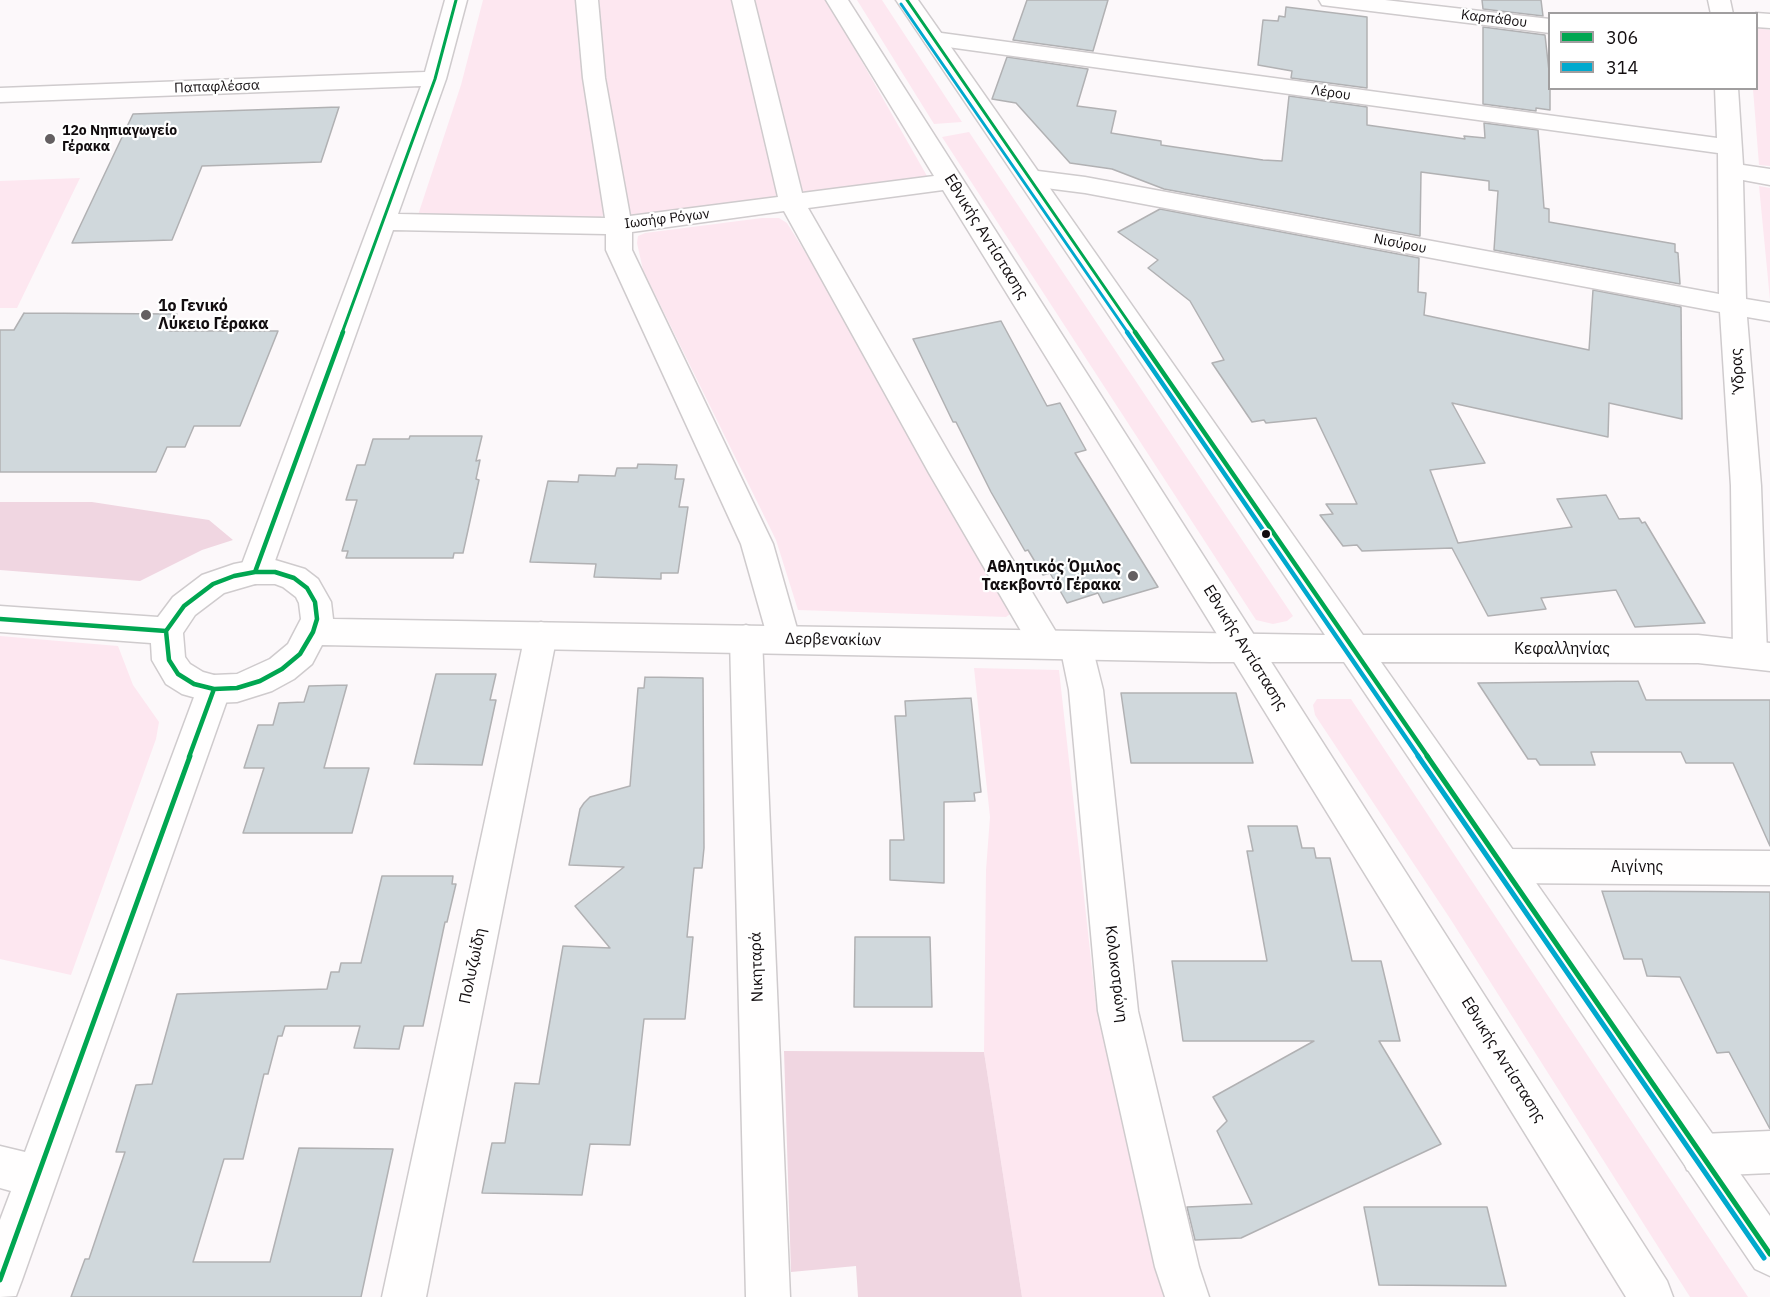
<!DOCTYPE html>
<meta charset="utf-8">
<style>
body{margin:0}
#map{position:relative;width:1770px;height:1297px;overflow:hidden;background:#fcf8fa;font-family:"IBM Plex Sans",sans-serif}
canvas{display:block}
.legend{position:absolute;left:1548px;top:12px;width:210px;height:78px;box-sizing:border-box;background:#fff;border:2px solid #a09e9f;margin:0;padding:8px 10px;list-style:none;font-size:18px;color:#120d0f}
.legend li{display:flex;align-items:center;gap:12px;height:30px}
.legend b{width:30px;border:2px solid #a09e9f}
</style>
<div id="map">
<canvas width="1770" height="1297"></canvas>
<ul class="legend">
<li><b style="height:8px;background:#00a651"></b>306</li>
<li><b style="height:8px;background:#00a9ce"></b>314</li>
</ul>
</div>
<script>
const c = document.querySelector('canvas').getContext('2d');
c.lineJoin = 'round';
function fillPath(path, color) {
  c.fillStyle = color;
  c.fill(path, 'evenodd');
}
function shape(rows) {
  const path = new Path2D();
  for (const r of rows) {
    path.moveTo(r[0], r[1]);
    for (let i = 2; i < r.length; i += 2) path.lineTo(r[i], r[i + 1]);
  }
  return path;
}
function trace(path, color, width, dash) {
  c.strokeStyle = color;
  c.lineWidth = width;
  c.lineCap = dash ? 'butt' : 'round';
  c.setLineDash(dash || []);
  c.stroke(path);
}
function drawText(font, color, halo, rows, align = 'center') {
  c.font = font + ' "IBM Plex Sans",sans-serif';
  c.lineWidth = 4.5;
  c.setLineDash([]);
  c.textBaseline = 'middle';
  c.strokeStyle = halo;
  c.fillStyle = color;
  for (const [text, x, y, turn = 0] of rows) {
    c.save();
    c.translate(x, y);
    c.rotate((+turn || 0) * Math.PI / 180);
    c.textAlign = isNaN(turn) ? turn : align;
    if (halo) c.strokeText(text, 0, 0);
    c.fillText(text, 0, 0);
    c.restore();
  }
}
const green = shape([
 [483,0,579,0,578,44,604,215,597,219,417,218,461,85],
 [597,0,735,0,780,198,640,217,629,216,604,95],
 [754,0,827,0,927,176,924,179,803,195,798,191],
 [857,0,882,0,962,122,934,124],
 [1757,28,1770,30,1770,166,1759,165,1753,89,1756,88],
 [969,132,1293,616,1287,621,1273,624,1256,620,942,137],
 [80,178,17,308,0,308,0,181],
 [1759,186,1770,188,1770,300],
 [762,218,779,218,787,223,825,284,1013,612,1006,617,798,610,776,540,643,270,637,243,638,236,645,233],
 [0,636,118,646,133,685,159,722,156,739,71,975,0,959],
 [974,668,1059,670,1096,1005,1126,1136,1167,1297,1022,1297,984,1052,986,870,990,817],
 [1317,699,1351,699,1748,1297,1690,1297,1451,920,1315,715,1313,705]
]);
const forest = shape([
 [0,502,92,502,209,520,233,540,202,550,140,581,0,570],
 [784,1051,984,1052,1022,1297,858,1297,856,1266,791,1272]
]);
const building = shape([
 [1027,0,1108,0,1093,51,1013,40,1027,0],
 [1482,0,1541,0,1543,16,1483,9,1482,0],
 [1286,7,1367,17,1367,88,1291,78,1292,71,1258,65,1263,20,1278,21,1279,16,1285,17,1286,7],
 [1483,27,1545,35,1550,80,1550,110,1536,108,1536,111,1483,104,1483,27],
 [1007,57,1088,69,1077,106,1116,111,1111,133,1161,141,1161,145,1263,160,1282,161,1289,96,1367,107,1367,125,1465,139,1464,136,1485,138,1484,123,1538,130,1544,208,1549,209,1549,222,1675,244,1675,252,1678,253,1680,284,1494,250,1498,191,1489,190,1489,181,1421,172,1420,236,1164,189,1112,169,1070,163,1016,103,992,99,1007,57],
 [339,107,321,162,202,166,172,240,72,243,133,114,339,107],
 [1160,209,1419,258,1418,292,1426,293,1424,315,1589,350,1593,290,1681,307,1682,419,1609,403,1608,437,1452,403,1485,463,1430,470,1458,543,1572,527,1557,499,1606,495,1619,519,1639,518,1642,523,1645,522,1705,623,1635,627,1616,590,1541,598,1546,609,1488,616,1452,548,1362,551,1357,545,1343,546,1320,515,1333,514,1326,504,1357,504,1316,418,1266,423,1264,420,1252,422,1212,363,1224,360,1190,301,1148,268,1158,260,1118,232,1160,209],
 [24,313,177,314,169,331,278,331,240,426,194,426,185,447,167,447,156,472,0,472,0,330,14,330,24,313],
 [1001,321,1047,406,1060,403,1086,450,1075,453,1158,587,1103,603,1098,593,1067,603,1050,573,1043,575,1028,550,1025,551,991,492,956,422,953,422,913,339,1001,321],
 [410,436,482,436,476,461,480,460,476,479,479,480,463,553,454,553,453,558,346,558,348,551,342,551,357,500,346,500,357,465,365,465,373,439,409,439,410,436],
 [638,464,677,465,675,479,684,479,679,507,688,507,678,573,661,573,661,579,594,577,596,564,530,562,548,481,578,482,579,475,615,476,617,468,637,468,638,464],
 [436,674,496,674,490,700,496,700,482,765,414,764,436,674],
 [645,677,703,678,704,848,702,868,694,868,687,937,693,937,685,1019,644,1019,630,1145,590,1144,582,1195,482,1193,492,1143,505,1143,515,1083,539,1084,563,946,610,948,575,906,624,867,569,865,580,809,584,803,590,797,630,786,638,688,644,688,645,677],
 [1638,681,1646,700,1770,700,1770,846,1733,763,1686,763,1681,752,1591,752,1595,765,1540,765,1536,759,1528,759,1478,683,1638,681],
 [347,685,324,768,369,768,352,833,243,833,264,768,244,768,258,725,273,725,279,703,304,702,309,686,347,685],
 [1121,693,1236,693,1253,763,1131,763,1121,693],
 [971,698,981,792,974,793,975,801,944,802,944,883,890,880,890,840,904,840,895,716,906,716,905,701,971,698],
 [1248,826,1297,826,1302,848,1314,848,1316,858,1330,858,1352,961,1381,961,1400,1041,1379,1041,1441,1144,1241,1238,1195,1240,1187,1207,1252,1204,1217,1131,1227,1121,1213,1097,1314,1041,1183,1041,1172,961,1267,961,1247,851,1253,851,1248,826],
 [382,876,453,876,452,884,456,884,447,922,445,922,423,1026,404,1026,399,1049,354,1048,360,1026,285,1026,282,1036,278,1036,268,1074,264,1074,243,1159,224,1159,193,1262,270,1262,299,1148,393,1149,361,1297,71,1297,85,1259,89,1259,125,1152,116,1152,136,1085,152,1084,177,994,327,989,331,972,339,972,341,963,361,963,382,876],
 [1602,891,1770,892,1770,1129,1729,1052,1717,1053,1680,977,1647,976,1642,959,1624,959,1602,891],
 [855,937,930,937,932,1007,854,1007,855,937],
 [1364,1207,1487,1207,1506,1286,1379,1285,1364,1207]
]);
const minor = shape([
 [445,0,467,0,446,79,398,214,605,218,583,78,576,0,598,0,605,78,630,216,778,197,732,0,754,0,802,193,934,176,826,0,848,0,1667,1281,1673,1297,1626,1297,943,190,808,208,951,457,1062,642,1064,636,1076,633,1088,636,1092,646,1103,690,1138,1011,1199,1267,1209,1297,1165,1297,1155,1267,1098,1011,1069,690,1061,651,1059,655,1047,658,1035,655,929,473,784,211,632,232,632,250,773,544,800,639,796,648,784,652,772,648,768,639,741,544,606,250,606,234,393,230,271,572,266,581,255,584,244,581,239,572,421,86,0,102,0,88,425,72,445,0],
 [1319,0,1385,0,1550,19,1550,33,1330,6,1322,5,1319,0],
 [1708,0,1730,0,1733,14,1711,14,1708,0],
 [1756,13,1770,14,1770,28,1756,27,1756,13],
 [934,32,1717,138,1715,88,1738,88,1743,165,1770,169,1770,185,1743,180,1746,299,1770,303,1770,321,1747,317,1761,486,1767,654,1762,664,1750,668,1738,664,1733,654,1731,486,1720,312,1085,193,1030,186,1021,183,1018,178,1021,173,1030,170,1085,177,1719,294,1718,153,926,44,923,39,926,34,934,32],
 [541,622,553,626,557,635,426,1297,382,1297,525,635,529,626,541,622],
 [746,625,758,629,762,638,790,1297,746,1297,730,638,734,629,746,625],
 [214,675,226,679,231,689,22,1280,16,1296,0,1297,0,1220,11,1191,0,1188,0,1146,25,1152,197,689,202,679,214,675],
 [1504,849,1770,851,1770,885,1504,883,1491,878,1486,866,1491,854,1504,849],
 [1770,1131,1770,1173,1702,1176,1687,1170,1681,1155,1687,1140,1702,1134,1770,1131]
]);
const tertiary = shape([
 [896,0,918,0,1363,635,1698,635,1770,643,1770,671,1698,663,1381,662,1770,1216,1770,1276,1755,1269,1344,662,1211,662,322,645,312,664,294,679,272,691,237,702,214,703,182,694,166,684,152,660,151,643,0,632,0,606,158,617,173,597,202,575,234,564,255,560,275,560,305,569,318,579,331,602,333,619,1325,635,896,0],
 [255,584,275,584,283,587,296,597,299,603,301,619,288,644,270,659,237,674,214,675,203,672,190,664,185,657,183,633,195,615,224,593,255,584]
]);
const bus1Far2 = shape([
 [907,0,1136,333],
 [342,333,435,79,456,0]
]);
const bus1Far1 = shape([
 [1135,332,1428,757],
 [255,572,343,332],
 [255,572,275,572,294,578,307,588,315,602,317,619,313,632,300,654,282,669,260,681,237,688,214,689,194,684,178,674,169,660,166,631,184,606,213,584,234,576,255,572],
 [0,619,166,631],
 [189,757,214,689]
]);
const bus1 = shape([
 [1427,756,1770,1254],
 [0,1280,190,756]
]);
const bus2Far2 = shape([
 [901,4,1128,333]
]);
const bus2Far1 = shape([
 [1127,332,1419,757]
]);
const bus2 = shape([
 [1418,756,1764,1258]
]);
const markers = [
 [50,139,6,"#645f61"],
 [146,315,6,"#645f61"],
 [1266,534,5,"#120d0f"],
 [1133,576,6,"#645f61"]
];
const farStreetnames = [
 ["Καρπάθου",1494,19,7],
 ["Παπαφλέσσα",217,87,-2],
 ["Λέρου",1331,93,8],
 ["Ιωσήφ Ρόγων",667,219,-7],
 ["Νισύρου",1400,244,11]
];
const farPoinames = [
 ["12ο Νηπιαγωγείο",62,131],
 ["Γέρακα",62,147]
];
const streetNames = [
 ["Εθνικής Αντίστασης",986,237,58],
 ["Ύδρας",1738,371,-94],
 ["Δερβενακίων",833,640,1],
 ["Εθνικής Αντίστασης",1245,648,58],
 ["Κεφαλληνίας",1562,649],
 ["Αιγίνης",1637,867],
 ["Πολυζωίδη",473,966,-78],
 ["Νικηταρά",757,967,-92],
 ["Κολοκοτρώνη",1116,974,83],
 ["Εθνικής Αντίστασης",1503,1060,58]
];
const poiNames = [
 ["1ο Γενικό",158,306],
 ["Λύκειο Γέρακα",158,324],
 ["Αθλητικός Όμιλος",1121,567,"right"],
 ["Ταεκβοντό Γέρακα",1121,585,"right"]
];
fillPath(green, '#fde7f0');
fillPath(forest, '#f0d6e1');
fillPath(building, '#d0d8dc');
trace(building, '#b1b1b3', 1.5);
trace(minor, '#cfcbcd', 3);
trace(tertiary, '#cfcbcd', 3);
fillPath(minor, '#fffefe');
fillPath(tertiary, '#fffefe');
trace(bus1Far2, '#00a651', 3);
trace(bus1Far1, '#00a651', 4.5);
trace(bus1, '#00a651', 5);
trace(bus2Far2, '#00a9ce', 3);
trace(bus2Far1, '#00a9ce', 4.5);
trace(bus2, '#00a9ce', 5);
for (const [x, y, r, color] of markers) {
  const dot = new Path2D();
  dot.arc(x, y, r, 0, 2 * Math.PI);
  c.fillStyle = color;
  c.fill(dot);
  trace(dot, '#fff', 2);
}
drawText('14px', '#120d0f', '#fff', farStreetnames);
drawText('bold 14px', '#120d0f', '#fff', farPoinames, 'left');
drawText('16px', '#120d0f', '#fff', streetNames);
drawText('bold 16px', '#120d0f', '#fff', poiNames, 'left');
</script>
